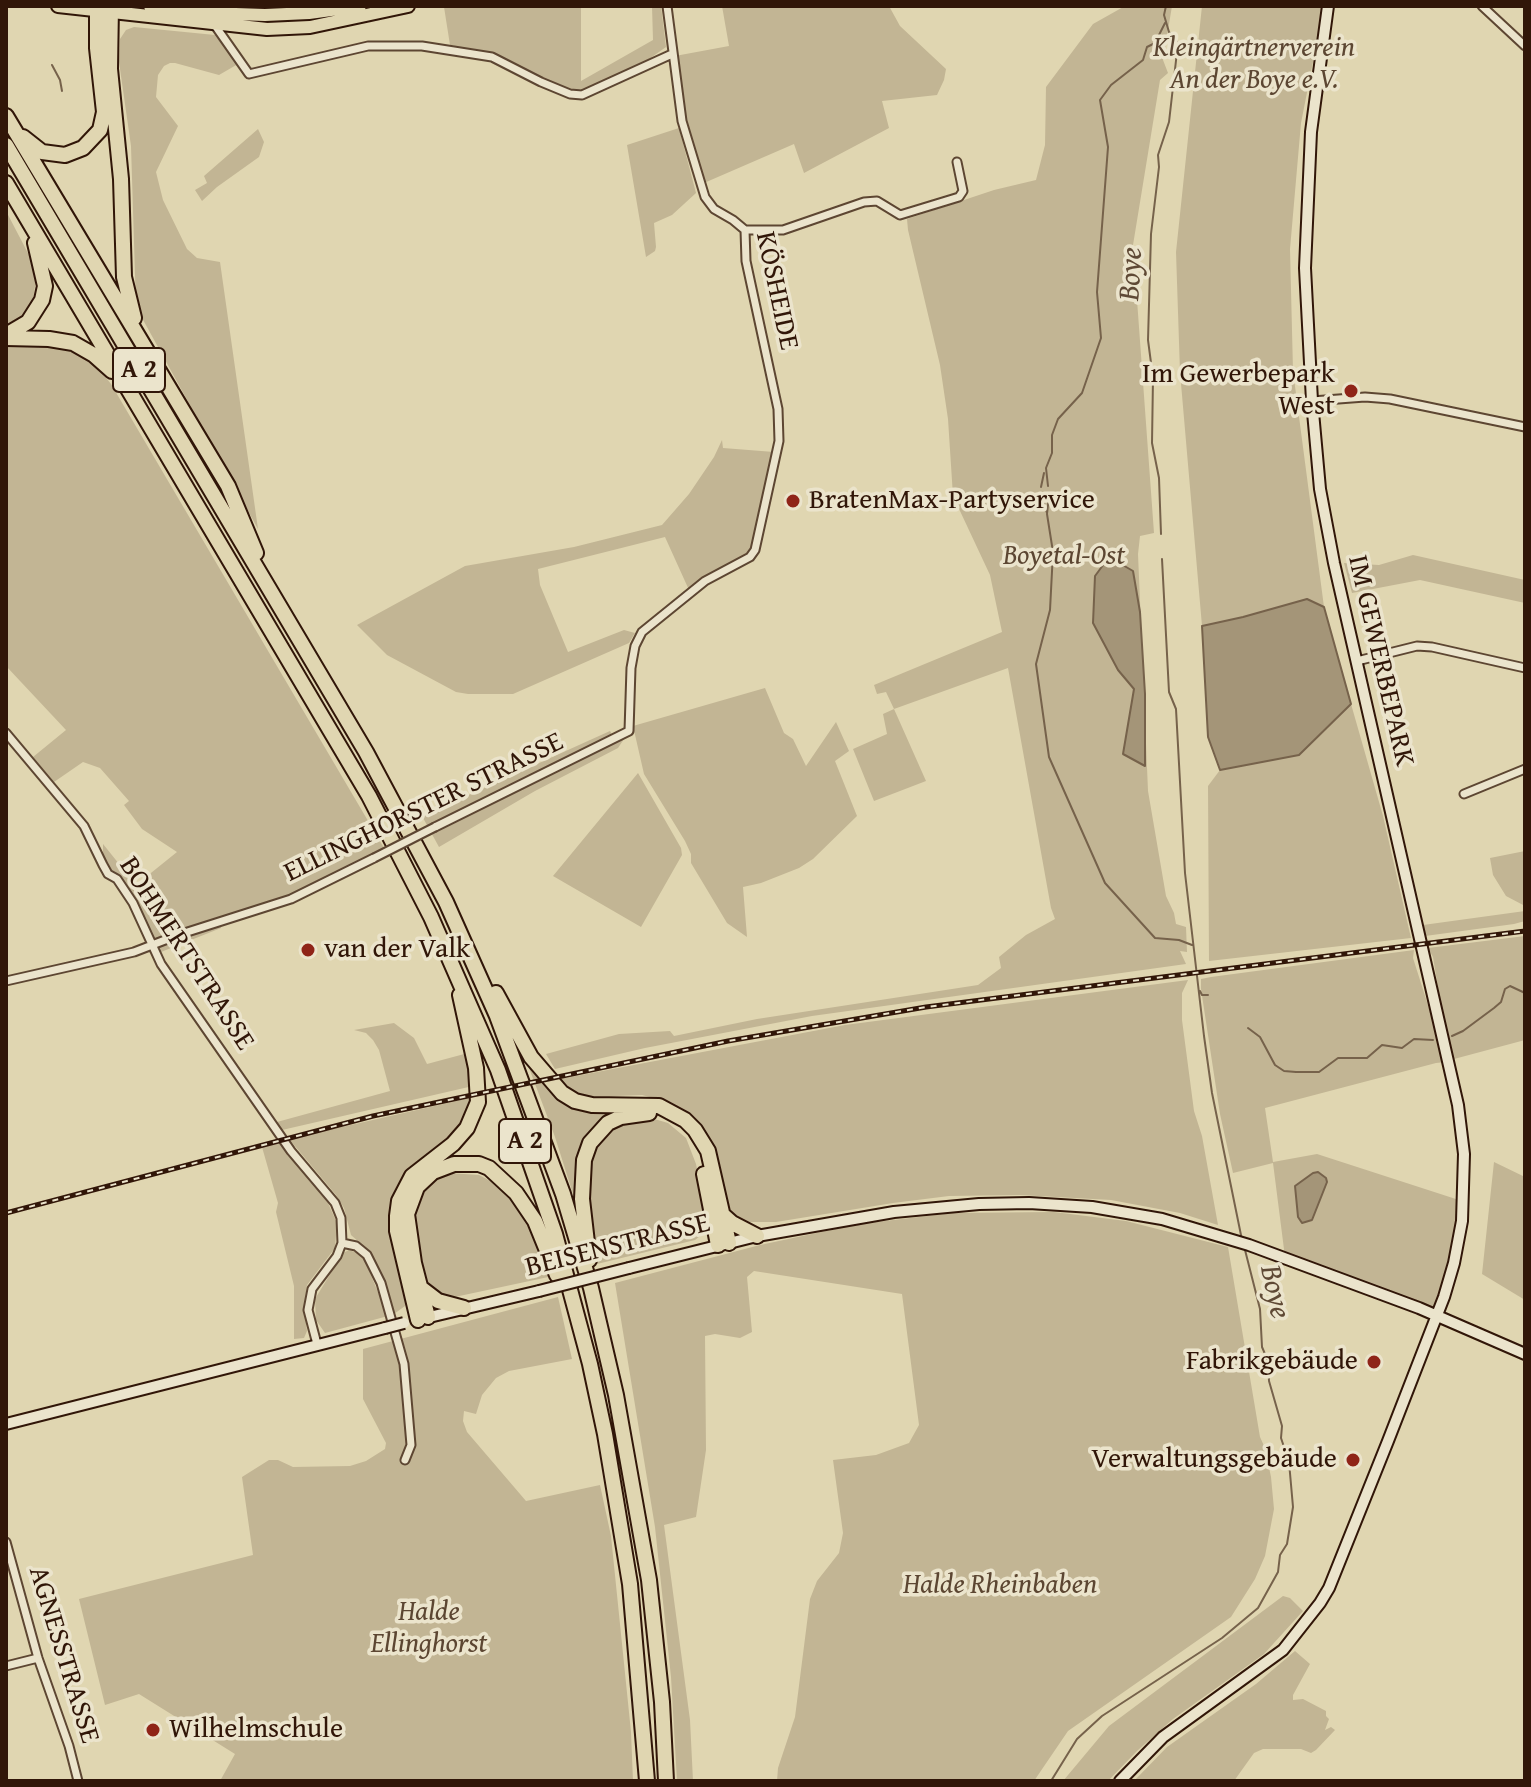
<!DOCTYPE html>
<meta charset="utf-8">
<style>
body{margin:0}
#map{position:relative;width:1531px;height:1787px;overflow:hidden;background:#e0d6b1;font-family:"Gentium Book Plus",serif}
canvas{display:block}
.frame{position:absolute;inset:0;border:8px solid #311608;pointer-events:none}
</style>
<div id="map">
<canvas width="1531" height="1787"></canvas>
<div class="frame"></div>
</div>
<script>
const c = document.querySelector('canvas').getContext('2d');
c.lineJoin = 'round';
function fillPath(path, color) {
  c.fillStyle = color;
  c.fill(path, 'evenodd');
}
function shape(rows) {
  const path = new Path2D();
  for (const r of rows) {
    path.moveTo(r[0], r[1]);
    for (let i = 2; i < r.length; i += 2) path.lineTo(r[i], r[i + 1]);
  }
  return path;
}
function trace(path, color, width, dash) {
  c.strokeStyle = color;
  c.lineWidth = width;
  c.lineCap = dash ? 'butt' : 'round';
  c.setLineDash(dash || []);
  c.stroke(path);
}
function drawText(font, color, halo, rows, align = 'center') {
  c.font = font + ' "Gentium Book Plus",serif';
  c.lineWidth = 7;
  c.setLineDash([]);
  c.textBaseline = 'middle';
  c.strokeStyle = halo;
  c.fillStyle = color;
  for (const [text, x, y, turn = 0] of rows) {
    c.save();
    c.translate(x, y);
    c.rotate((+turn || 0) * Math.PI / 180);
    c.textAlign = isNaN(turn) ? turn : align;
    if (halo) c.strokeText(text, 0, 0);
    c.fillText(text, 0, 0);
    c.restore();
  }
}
const green = shape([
 [581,6,581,81,653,40,652,6,661,6,666,47,649,59,592,89,579,92,567,90,494,54,450,45,444,7],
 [722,6,889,6,900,26,946,69,944,80,937,95,882,101,889,128,804,173,794,144,704,183,687,123,675,56,729,46],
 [1125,6,1172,6,1163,60,1168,73,1160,80,1133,245,1154,533,1140,536,1138,554,1148,791,1166,896,1174,913,1176,924,1186,927,1187,952,1180,951,1186,964,812,1016,645,1048,555,1069,546,1054,619,1034,670,1031,674,1036,757,1019,978,985,1001,968,999,957,1026,935,1055,919,1051,908,1008,668,894,709,926,781,874,801,853,749,887,734,883,714,894,709,886,692,877,694,874,685,1002,632,990,575,953,496,948,419,940,365,908,230,907,219,994,190,1036,180,1045,145,1046,87,1093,24],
 [1202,6,1324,6,1301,123,1290,249,1293,371,1324,607,1307,599,1244,617,1202,626,1180,372,1176,252],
 [134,27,215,35,238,64,219,75,175,63,170,63,164,66,158,75,156,97,178,126,156,172,163,200,187,249,197,258,220,262,258,529,136,307,131,146,119,62,120,39,126,30],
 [679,128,696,193,672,215,654,223,656,247,655,251,646,257,627,145],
 [258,129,264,142,259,157,217,187,202,201,195,190,207,183,204,176],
 [6,211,30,257,36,280,31,312,6,327],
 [49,344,71,349,92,360,111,384,384,848,288,897,222,918,221,928,161,952,150,938,143,918,103,865,103,844,136,885,177,852,142,829,124,805,129,801,100,768,83,762,54,782,33,757,66,730,6,666,6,345],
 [722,440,723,448,774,452,752,547,743,558,704,578,689,590,665,537,538,569,540,585,568,652,624,630,635,633,629,643,513,694,468,694,456,692,387,655,357,625,465,566,574,547,662,525,689,494,714,457],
 [1413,555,1525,580,1525,603,1420,580,1352,593,1344,563,1379,565],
 [765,688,784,733,793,739,806,766,836,722,849,751,835,761,857,816,813,859,799,868,761,883,743,887,747,937,727,923,691,863,691,854,685,841,644,774,633,726],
 [1351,704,1383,816,1411,938,1209,961,1208,786,1220,770,1299,755],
 [610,731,615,740,624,739,618,748,535,791,439,847,422,816],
 [638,773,681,848,682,855,641,927,553,876],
 [1525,851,1525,906,1506,896,1493,875,1490,858],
 [1525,911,1525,921,1514,924,1425,936,1424,934,1423,925],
 [1525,936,1525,1040,1454,1059,1450,1062,1433,957,1428,948],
 [1414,950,1413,958,1446,1062,1436,1063,1265,1108,1273,1162,1317,1154,1462,1201,1461,1221,1435,1314,1285,1257,1273,1163,1233,1173,1220,1114,1201,989,1201,979,1211,977],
 [1188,980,1182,993,1182,1020,1194,1111,1202,1136,1218,1225,1180,1213,1111,1200,1020,1195,949,1196,893,1203,776,1222,746,1222,735,1216,726,1206,700,1127,689,1114,672,1103,642,1095,590,1097,576,1094,569,1091,560,1079,845,1025],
 [394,1023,414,1038,427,1064,468,1053,473,1086,282,1130,277,1122,390,1091,379,1050,373,1040,366,1033,354,1030],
 [520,1044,558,1094,635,1108,597,1128,579,1213,555,1137],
 [474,1097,467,1122,408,1175,405,1306,394,1314,377,1267,369,1251,351,1235,344,1208,336,1195,289,1139],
 [644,1116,668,1123,686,1138,696,1164,707,1219,703,1220,704,1233,695,1240,597,1264,590,1235,587,1179,593,1149,611,1126],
 [280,1141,328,1203,337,1223,335,1248,307,1285,304,1308,307,1331,304,1338,294,1339,294,1286,276,1212,278,1203,262,1147],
 [1494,1162,1525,1177,1525,1300,1482,1274],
 [448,1173,479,1175,504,1188,531,1222,553,1276,450,1298,436,1293,426,1282,418,1250,414,1208,426,1182],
 [1054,1212,1126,1221,1228,1247,1260,1437,1265,1448,1271,1477,1274,1509,1265,1556,1255,1579,1231,1617,1068,1731,1034,1781,777,1781,778,1768,795,1717,810,1599,817,1581,839,1553,843,1533,833,1460,876,1455,909,1443,919,1425,902,1294,754,1271,747,1277,752,1332,740,1338,715,1334,705,1336,706,1450,696,1517,664,1525,690,1720,693,1781,677,1781,671,1677,655,1527,615,1283,760,1245,859,1224,953,1213],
 [349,1250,360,1254,365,1261,388,1316,325,1333,316,1320,315,1299,343,1253],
 [558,1297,572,1359,509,1371,496,1378,482,1395,476,1414,464,1411,463,1421,467,1432,526,1501,600,1485,611,1536,631,1732,633,1781,220,1781,235,1754,139,1694,105,1705,79,1599,253,1555,242,1477,269,1460,278,1460,293,1467,350,1466,366,1461,385,1449,386,1443,363,1399,363,1349],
 [1283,1596,1290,1598,1303,1611,1264,1654,1173,1719,1137,1751,1108,1781,1063,1781,1109,1726],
 [1295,1651,1310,1664,1293,1695,1293,1700,1303,1699,1326,1711,1326,1716,1329,1719,1325,1730,1331,1727,1335,1730,1316,1750,1311,1753,1301,1749,1263,1749,1254,1753,1234,1781,1134,1781,1167,1747,1256,1684]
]);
const water = shape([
 [1109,557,1133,571,1140,612,1145,694,1145,766,1123,754,1134,689,1118,670,1093,623,1095,576,1109,557],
 [1307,599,1324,607,1351,704,1299,755,1220,770,1208,737,1202,626,1243,617,1307,599],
 [1318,1172,1326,1178,1327,1182,1312,1220,1302,1223,1298,1217,1295,1186,1313,1173,1318,1172]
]);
const stream = shape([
 [52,65,60,80,62,91],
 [1048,486,1046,468,1052,453,1052,435,1058,419,1082,393,1101,338,1097,292,1108,147,1100,100,1111,85,1143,60,1147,47,1155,43,1165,23],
 [1041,487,1044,473],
 [1049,496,1047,514,1053,552,1050,610,1036,664,1049,757,1105,883,1155,938,1179,940,1192,945],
 [1042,497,1047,513],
 [1161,534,1159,478,1152,443,1153,378,1148,340,1151,234,1159,167,1158,155,1169,122,1178,43,1169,32,1164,15,1166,6],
 [1162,559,1169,692,1176,709,1185,873,1204,1036,1212,1093,1242,1240],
 [1200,991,1202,995,1208,995],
 [1248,1028,1260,1037,1275,1065,1284,1071,1296,1072,1319,1072,1338,1058,1367,1058,1382,1045,1402,1048,1414,1039,1433,1040],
 [1452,1036,1463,1031,1494,1008,1501,1002,1505,989,1510,986,1525,993],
 [1051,1781,1077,1739,1102,1716,1222,1638,1258,1608,1278,1572,1280,1555,1287,1544,1293,1507,1289,1462,1281,1438,1282,1426,1269,1381,1268,1361,1262,1347,1260,1309,1245,1250]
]);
const street = shape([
 [1482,6,1525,46],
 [214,24,249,74,368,46,422,46,492,57,541,82,570,94,582,95,672,54],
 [745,230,783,230,864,202,877,201,900,215,959,197,963,191,957,162],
 [1312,401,1365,397,1390,399,1525,427],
 [1357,661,1417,646,1432,647,1525,668],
 [6,733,84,826,103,865,108,874,117,879,133,903,161,964,291,1151,335,1203,341,1218,342,1243,337,1256,312,1289,308,1310,317,1344],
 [1464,794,1525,769],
 [435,827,629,731,631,668,635,646,642,632,705,581,750,557,755,550,779,441,778,409,746,261,745,230,733,220,714,209,705,197,682,121,667,6],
 [6,981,134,952,178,935,291,899,374,858],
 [342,1243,356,1246,367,1255,381,1283,404,1364,411,1445,405,1460],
 [6,1542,38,1658,69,1746,78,1781],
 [6,1666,38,1658]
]);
const secondary = shape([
 [629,1268,757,1236,894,1212,979,1204,1029,1203,1092,1207,1162,1219,1249,1245,1419,1308,1525,1354],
 [425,1318,539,1291],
 [6,1424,385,1328],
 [1120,1781,1163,1737,1283,1650,1320,1603,1329,1588,1388,1441,1444,1297,1454,1263,1462,1221,1464,1154,1458,1105,1334,563,1320,489,1312,401,1305,268,1311,132,1328,6]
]);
const primary = shape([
 [58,6,267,29,310,27,408,6],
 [150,6,206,13,265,15,309,13,360,6]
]);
const highway = shape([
 [111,6,110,69,121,179,124,277,134,318],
 [6,116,228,486,256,553],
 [23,137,42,152,65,155,83,148,100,130,104,112,97,48,97,6],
 [6,145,366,752,446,902,497,1016,563,1194,591,1288,616,1395,649,1580,662,1702,666,1781],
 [6,183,369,796,431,917,498,1070,555,1234,590,1364,605,1434,630,1584,647,1781],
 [6,335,28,322,42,300,45,286,35,243],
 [6,338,49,339,73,343,94,355,112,371],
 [496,993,531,1057,562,1093,575,1101,592,1105,659,1106,685,1120,695,1130,708,1151,729,1243],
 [704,1174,718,1245],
 [723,1215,732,1223,757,1236],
 [589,1260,582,1199,584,1160,590,1143,608,1123,621,1117,649,1113],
 [421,1288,438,1301,464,1308],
 [428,1317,414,1263,407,1214,417,1187,433,1172,454,1164,479,1164,489,1168,516,1193,535,1221,557,1275],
 [418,1320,397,1231,397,1216,399,1201,412,1176,453,1144,467,1128,478,1102,476,1068,460,995]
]);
const rail = shape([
 [6,1213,373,1116,728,1041,926,1007,1525,931]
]);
const streetBridge = shape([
 [374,858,435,827]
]);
const secondaryBridge = shape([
 [539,1291,629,1268],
 [385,1328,404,1323]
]);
const markers = [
 [1351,391,8,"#8f2418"],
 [793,501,8,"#8f2418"],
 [308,950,8,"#8f2418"],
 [1374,1362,8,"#8f2418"],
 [1353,1460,8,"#8f2418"],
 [153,1730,8,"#8f2418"]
];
const shields = [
 [139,370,52],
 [525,1141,52]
];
const shieldNames = [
 ["A 2",139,370],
 ["A 2",525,1141]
];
const parkNames = [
 ["Kleingärtnerverein",1254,49],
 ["An der Boye e.V.",1254,81],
 ["Boyetal-Ost",1064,557],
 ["Halde Rheinbaben",1000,1586],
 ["Halde",429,1613],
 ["Ellinghorst",429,1645]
];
const streetNames = [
 ["KÖSHEIDE",776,291,78],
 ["IM GEWERBEPARK",1380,661,77],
 ["ELLINGHORSTER STRASSE",424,808,-26],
 ["BOHMERTSTRASSE",186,954,57],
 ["BEISENSTRASSE",618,1246,-14],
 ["AGNESSTRASSE",63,1655,73]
];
const poiNames = [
 ["Im Gewerbepark",1335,375],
 ["West",1335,407],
 ["BratenMax-Partyservice",809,501,"left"],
 ["van der Valk",324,950,"left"],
 ["Fabrikgebäude",1358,1362],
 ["Verwaltungsgebäude",1337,1460],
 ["Wilhelmschule",169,1730,"left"]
];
const waterNames = [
 ["Boye",1132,274,-87],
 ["Boye",1274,1292,78]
];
fillPath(green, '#c2b594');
fillPath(water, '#a49578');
trace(water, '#76624b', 2);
trace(stream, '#76624b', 2);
trace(street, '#5d4632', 11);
trace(secondary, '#311608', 14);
trace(primary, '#311608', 16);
trace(highway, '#311608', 18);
trace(street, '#ebe4cc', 7);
trace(secondary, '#ebe4cc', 10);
trace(primary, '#e0d6b1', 12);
trace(highway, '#e0d6b1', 14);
trace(rail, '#311608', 5);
trace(rail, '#ebe4cc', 2, [6]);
trace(streetBridge, '#5d4632', 11, []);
trace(secondaryBridge, '#311608', 14, []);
trace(streetBridge, '#ebe4cc', 7);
trace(secondaryBridge, '#ebe4cc', 10);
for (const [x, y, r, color] of markers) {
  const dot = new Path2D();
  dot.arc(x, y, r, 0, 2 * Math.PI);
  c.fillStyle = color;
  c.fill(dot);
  trace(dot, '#ebe4cc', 3);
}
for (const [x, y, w] of shields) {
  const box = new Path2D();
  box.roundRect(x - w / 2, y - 22, w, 44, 6);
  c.fillStyle = '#ebe4cc';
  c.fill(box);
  trace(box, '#311608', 2);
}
drawText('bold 26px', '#311608', null, shieldNames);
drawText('italic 28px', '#5c4632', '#ebe4cc', parkNames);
drawText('28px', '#311608', '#ebe4cc', streetNames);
drawText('28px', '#311608', '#ebe4cc', poiNames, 'right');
drawText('italic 30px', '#5f4935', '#ebe4cc', waterNames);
</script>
